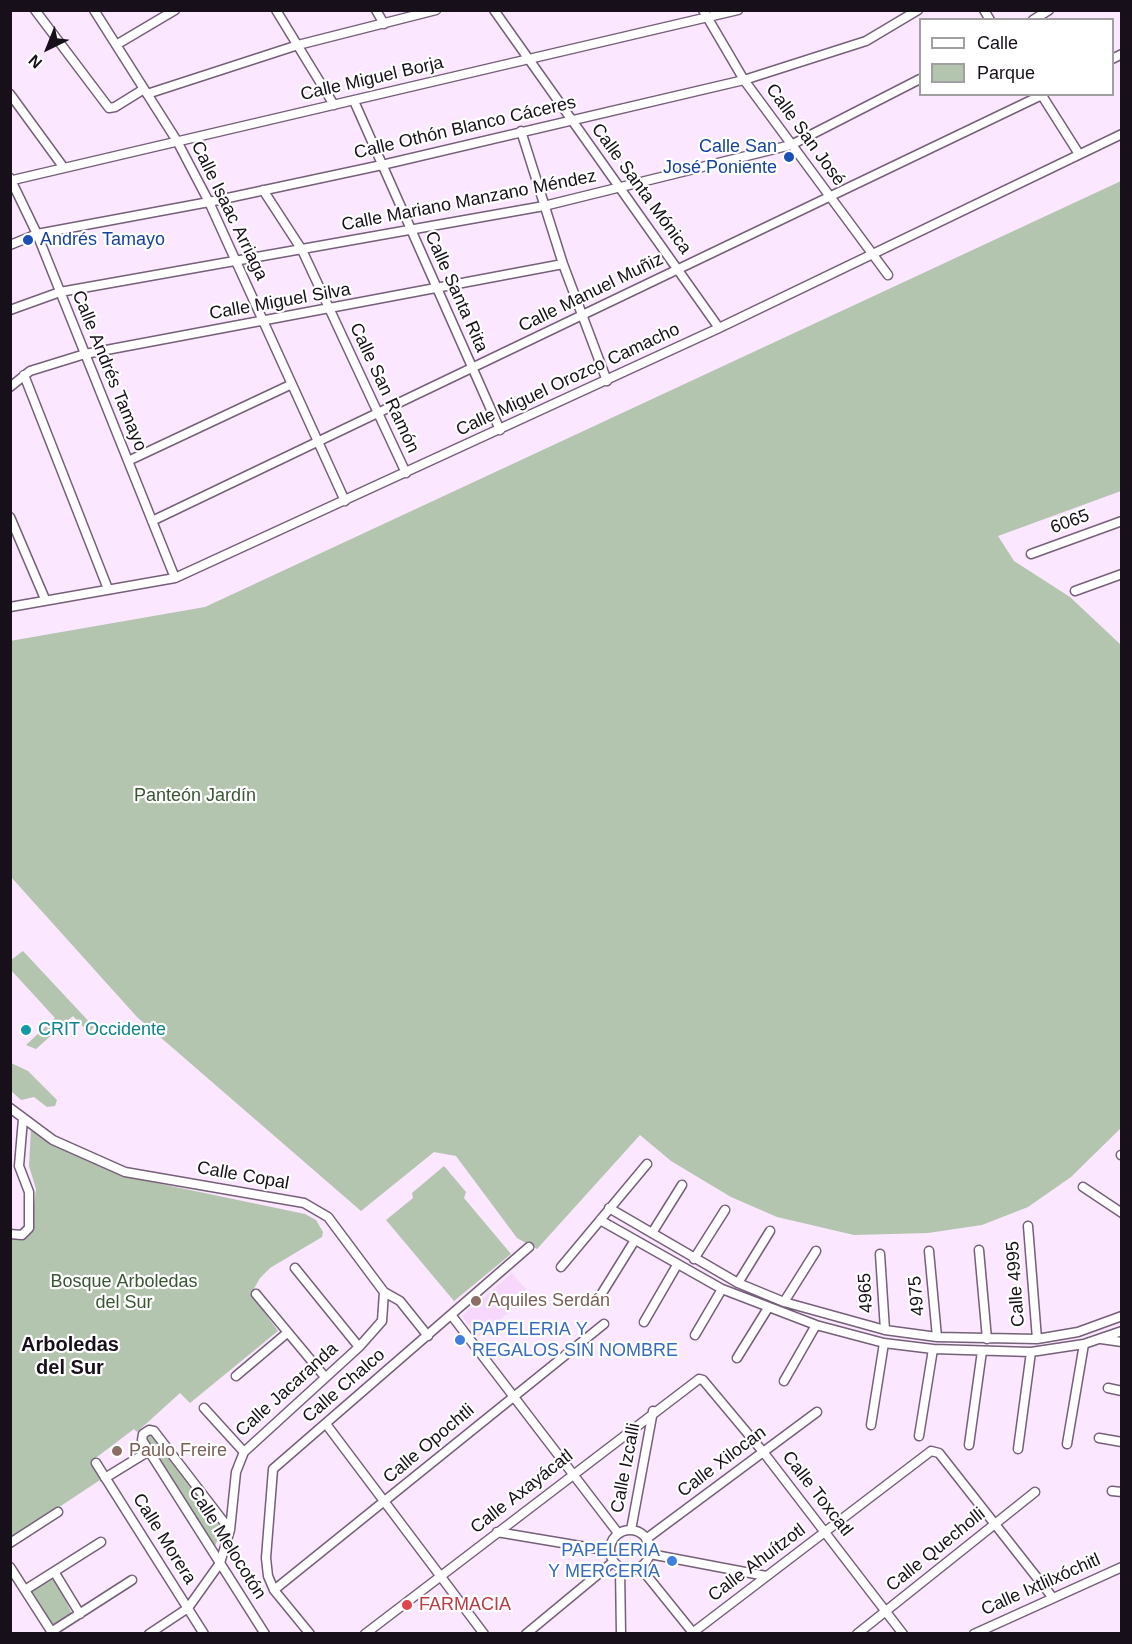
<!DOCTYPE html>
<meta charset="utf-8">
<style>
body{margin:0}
#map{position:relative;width:1132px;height:1644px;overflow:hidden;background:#fbe7ff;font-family:Arial,sans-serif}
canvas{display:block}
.frame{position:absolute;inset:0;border:12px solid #170f19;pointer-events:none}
.legend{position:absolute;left:919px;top:18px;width:195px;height:78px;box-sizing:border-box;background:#fff;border:2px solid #a29fa3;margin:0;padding:8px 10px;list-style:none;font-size:18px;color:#170f19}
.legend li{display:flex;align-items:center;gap:12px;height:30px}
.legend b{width:30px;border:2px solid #a29fa3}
.north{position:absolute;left:18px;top:18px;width:60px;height:60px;-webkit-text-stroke:4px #fff;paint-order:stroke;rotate:223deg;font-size:16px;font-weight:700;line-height:24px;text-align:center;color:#170f19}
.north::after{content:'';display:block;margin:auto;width:21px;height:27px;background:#170f19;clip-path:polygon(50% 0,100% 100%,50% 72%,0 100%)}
</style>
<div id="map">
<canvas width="1132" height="1644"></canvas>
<div class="frame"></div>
<ul class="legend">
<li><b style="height:8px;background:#fff"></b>Calle</li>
<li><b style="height:16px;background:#b3c4af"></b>Parque</li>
</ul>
<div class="north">N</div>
</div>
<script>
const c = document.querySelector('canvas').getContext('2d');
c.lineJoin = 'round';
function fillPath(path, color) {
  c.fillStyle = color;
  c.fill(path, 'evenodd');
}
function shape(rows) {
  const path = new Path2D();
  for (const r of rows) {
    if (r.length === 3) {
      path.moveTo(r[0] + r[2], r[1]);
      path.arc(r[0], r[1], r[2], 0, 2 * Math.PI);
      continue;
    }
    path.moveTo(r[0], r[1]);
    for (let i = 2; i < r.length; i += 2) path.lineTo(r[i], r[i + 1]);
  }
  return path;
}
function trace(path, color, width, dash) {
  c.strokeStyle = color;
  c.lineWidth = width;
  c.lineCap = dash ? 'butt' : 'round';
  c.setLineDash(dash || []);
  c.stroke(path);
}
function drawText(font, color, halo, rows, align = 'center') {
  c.font = font + ' Arial,sans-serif';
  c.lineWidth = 4.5;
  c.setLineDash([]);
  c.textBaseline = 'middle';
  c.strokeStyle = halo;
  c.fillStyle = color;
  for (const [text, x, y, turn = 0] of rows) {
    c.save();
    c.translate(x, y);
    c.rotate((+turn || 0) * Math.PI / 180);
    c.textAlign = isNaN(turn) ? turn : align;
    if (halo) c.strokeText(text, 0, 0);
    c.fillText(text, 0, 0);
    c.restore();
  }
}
const built = shape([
 [512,1273,531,1295,478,1337,462,1316]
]);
const green = shape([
 [1121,181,1121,491,998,536,1014,561,1070,597,1121,645,1121,1128,1071,1177,1028,1207,982,1225,928,1233,854,1235,777,1217,731,1197,671,1161,640,1135,537,1249,517,1238,456,1156,434,1152,361,1211,137,1017,11,877,10,641,205,607],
 [23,951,94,1027,89,1033,73,1016,36,1049,26,1045,55,1018,11,970,11,960],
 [11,1063,28,1071,57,1100,55,1106,47,1107,34,1097,21,1100,11,1091],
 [31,1128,70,1153,123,1176,305,1214,316,1220,323,1232,322,1237,270,1268,260,1278,251,1294,278,1331,190,1403,180,1393,137,1432,134,1429,93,1460,100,1480,11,1539,11,1236,31,1230,36,1189,29,1166],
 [444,1166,466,1192,464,1198,511,1254,454,1301,386,1220,413,1198,412,1193],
 [152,1434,222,1529,215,1546,144,1439],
 [54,1575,73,1616,53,1630,28,1591]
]);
const minor = shape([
 [35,10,109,108,115,107,144,89],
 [94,10,177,141,209,202,345,501],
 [276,10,334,105],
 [376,10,384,24],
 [494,10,719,328],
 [703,10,744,80,888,275],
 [984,10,990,20],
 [1033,20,1049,10],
 [116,45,175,10],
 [1112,59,1122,54],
 [10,94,64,168],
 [147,94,298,45,436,10],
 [1041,94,1079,154],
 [354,101,500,430],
 [521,131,563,264,607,381],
 [10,178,37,234,175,578],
 [13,180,738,10],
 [263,190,302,250,406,473],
 [10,245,37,234,209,202,382,165,744,80,866,41,918,10],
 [10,310,60,292,544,206,791,145,920,79],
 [24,375,108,589],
 [10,387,30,371,85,354,563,264],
 [128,461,290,385],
 [10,517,45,599],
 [152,521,1044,94],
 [1031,554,1122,521],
 [1075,591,1122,574],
 [10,607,175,578,719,328,1122,134],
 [10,1108,53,1140,125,1172,304,1203,328,1217,384,1292,400,1301,428,1336],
 [1121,1155,1122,1155],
 [1083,1187,1122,1213],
 [609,1208,738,1283,784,1302,885,1330,937,1337,1037,1339,1078,1332,1122,1316],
 [600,1220,722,1289,816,1325,884,1343,933,1349,1031,1352,1084,1344,1122,1331],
 [1028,1226,1037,1339],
 [652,1233,682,1185],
 [10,1234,22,1235,29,1228,29,1192,19,1166,23,1119],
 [979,1250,987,1339],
 [929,1251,937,1337],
 [880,1254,885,1330],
 [694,1259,725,1210],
 [561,1267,647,1164],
 [295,1268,359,1347],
 [738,1283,770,1231],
 [256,1294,325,1377],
 [599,1298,635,1240],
 [784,1302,816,1251],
 [452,1316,618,1533],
 [644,1322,677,1265],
 [695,1335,722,1289],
 [1101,1339,1122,1342],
 [737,1358,768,1308],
 [236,1376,287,1333],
 [784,1381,816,1325],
 [1108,1388,1122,1391],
 [204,1408,244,1452],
 [326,1424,484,1634],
 [871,1425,884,1343],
 [919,1436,933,1349],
 [1099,1438,1122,1442],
 [1067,1444,1084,1344],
 [969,1445,982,1351],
 [1018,1449,1031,1352],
 [96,1463,204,1634],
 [105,1478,149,1451],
 [1112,1491,1122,1492],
 [630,1550,20],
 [230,1530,154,1431,149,1430,143,1434,142,1440,265,1634],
 [631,1530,653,1411],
 [497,1532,610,1551],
 [646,1539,817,1412],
 [10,1543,58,1512],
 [650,1554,766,1576],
 [10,1567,53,1634],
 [640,1567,694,1634],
 [620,1568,621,1634],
 [55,1573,80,1614],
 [25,1590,101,1542],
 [274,1590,604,1324],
 [51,1632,132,1580],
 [149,1634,188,1608,220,1563,230,1530,236,1472,244,1452,359,1347,382,1321,384,1292],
 [310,1634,274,1590,268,1576,266,1558,273,1469,529,1247],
 [365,1634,699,1379,703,1380,764,1453,903,1634],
 [526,1634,613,1562],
 [691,1634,931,1451,939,1453,1053,1598],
 [857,1634,1035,1492],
 [974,1634,1122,1567]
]);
const markers = [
 [789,157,6,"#1a4fb4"],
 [28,240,6,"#1a4fb4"],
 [26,1030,6,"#0f9aa8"],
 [476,1301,6,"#8d6e63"],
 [460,1340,6,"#3f7fe0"],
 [117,1451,6,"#8d6e63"],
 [672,1561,6,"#3f7fe0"],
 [407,1605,6,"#e0444e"]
];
const streetNames = [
 ["Calle Miguel Borja",372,79,-13],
 ["Calle Othón Blanco Cáceres",465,128,-13],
 ["Calle San José",805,135,54],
 ["Calle Santa Mónica",641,189,54],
 ["Calle Mariano Manzano Méndez",469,201,-11],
 ["Calle Isaac Arriaga",229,211,64],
 ["Calle Santa Rita",456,292,66],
 ["Calle Manuel Muñiz",591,293,-26],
 ["Calle Miguel Silva",280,302,-10],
 ["Calle Andrés Tamayo",109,371,68],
 ["Calle Miguel Orozco Camacho",568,380,-25],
 ["Calle San Ramón",384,388,65],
 ["6065",1070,522,-20],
 ["Calle Copal",243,1176,10],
 ["Calle 4995",1016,1284,-94],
 ["4965",866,1293,-93],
 ["4975",917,1296,-95],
 ["Calle Chalco",344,1386,-41],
 ["Calle Jacaranda",287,1390,-42],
 ["Calle Opochtli",429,1444,-40],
 ["Calle Xilocan",722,1462,-37],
 ["Calle Izcalli",626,1468,-79],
 ["Calle Axayácatl",522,1492,-38],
 ["Calle Toxcatl",817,1494,52],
 ["Calle Morera",164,1539,58],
 ["Calle Melocotón",227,1543,58],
 ["Calle Quecholli",936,1550,-39],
 ["Calle Ahuítzotl",757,1563,-37],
 ["Calle Ixtlilxóchitl",1041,1585,-24]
];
const transitNames = [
 ["Calle San",777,147],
 ["José Poniente",777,168],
 ["Andrés Tamayo",40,240,"left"]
];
const parkNames = [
 ["Panteón Jardín",195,796],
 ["Bosque Arboledas",124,1282],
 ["del Sur",124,1303]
];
const cultureNames = [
 ["CRIT Occidente",38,1030]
];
const educationNames = [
 ["Aquiles Serdán",488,1301],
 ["Paulo Freire",129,1451]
];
const shopNames = [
 ["PAPELERIA Y",472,1330],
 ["REGALOS SIN NOMBRE",472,1351],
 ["PAPELERIA",660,1551,"right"],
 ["Y MERCERIA",660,1572,"right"]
];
const healthNames = [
 ["FARMACIA",419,1605]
];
const neighbourhoodNames = [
 ["Arboledas",70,1345],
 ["del Sur",70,1368]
];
fillPath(built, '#f7d8fc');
fillPath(green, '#b3c4af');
trace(minor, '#755f79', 11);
trace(minor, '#fff', 8);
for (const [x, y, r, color] of markers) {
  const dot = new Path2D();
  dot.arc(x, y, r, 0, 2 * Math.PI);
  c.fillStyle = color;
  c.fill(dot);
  trace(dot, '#fff', 2);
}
drawText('18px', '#170f19', '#fff', streetNames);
drawText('18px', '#164399', '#fff', transitNames, 'right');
drawText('18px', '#375631', '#fff', parkNames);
drawText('18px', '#0d838f', '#fff', cultureNames, 'left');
drawText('18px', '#785e54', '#fff', educationNames, 'left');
drawText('18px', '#366cbe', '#fff', shopNames, 'left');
drawText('18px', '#be3a42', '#fff', healthNames, 'left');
drawText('bold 20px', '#170f19', '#fff', neighbourhoodNames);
</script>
